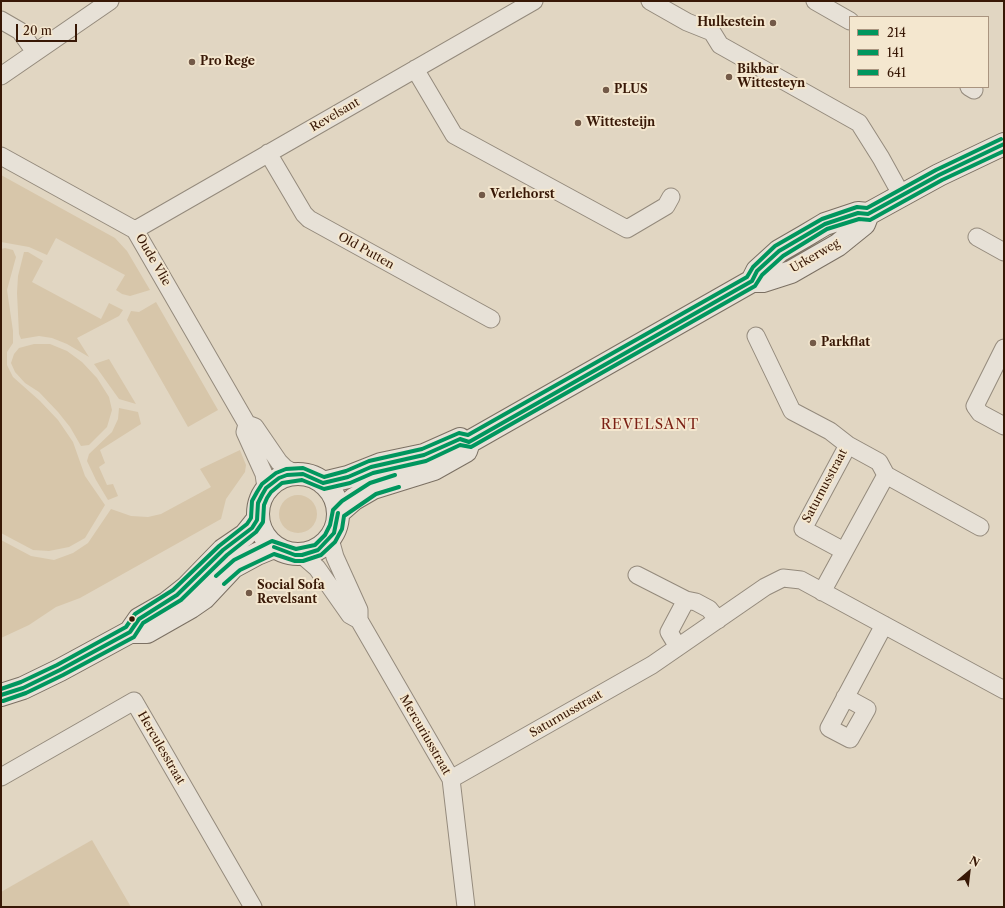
<!DOCTYPE html>
<style>
body{margin:0}
#map{position:relative;width:1005px;height:908px;overflow:hidden;background:#e1d6c2;font-family:"Libre Caslon Text",serif}
canvas{display:block}
.frame{position:absolute;inset:0;border:2px solid #381806;pointer-events:none}
.legend{position:absolute;left:849px;top:16px;width:140px;height:72px;box-sizing:border-box;background:#f4e7cf;border:1px solid #a9947f;margin:0;padding:5px 7px;list-style:none;font-size:12px;color:#381806}
.legend li{display:flex;align-items:center;gap:8px;height:20px}
.legend b{width:20px;border:1px solid #a9947f}
.north{position:absolute;left:949px;top:852px;width:40px;height:40px;-webkit-text-stroke:3px #f4e7cf;paint-order:stroke;rotate:28deg;font-size:11px;font-weight:700;line-height:16px;text-align:center;color:#381806}
.north::after{content:'';display:block;margin:auto;width:14px;height:18px;background:#381806;clip-path:polygon(50% 0,100% 100%,50% 72%,0 100%)}
.scale{position:absolute;left:16px;top:24px;width:61px;height:18px;box-sizing:border-box;border:2px solid #381806;border-top:0;padding-left:5px;font-size:12px;line-height:14px;white-space:nowrap;color:#381806;-webkit-text-stroke:3px #f4e7cf;paint-order:stroke}
</style>
<div id="map">
<canvas width="1005" height="908"></canvas>
<div class="frame"></div>
<ul class="legend">
<li><b style="height:5px;background:#00965e"></b>214</li>
<li><b style="height:5px;background:#00965e"></b>141</li>
<li><b style="height:5px;background:#00965e"></b>641</li>
</ul>
<div class="north">N</div>
<div class="scale">20 m</div>
</div>
<script>
const c = document.querySelector('canvas').getContext('2d');
c.lineJoin = 'round';
function fillPath(path, color) {
  c.fillStyle = color;
  c.fill(path, 'evenodd');
}
function shape(rows) {
  const path = new Path2D();
  for (const r of rows) {
    if (r.length === 3) {
      path.moveTo(r[0] + r[2], r[1]);
      path.arc(r[0], r[1], r[2], 0, 2 * Math.PI);
      continue;
    }
    path.moveTo(r[0], r[1]);
    for (let i = 2; i < r.length; i += 2) path.lineTo(r[i], r[i + 1]);
  }
  return path;
}
function trace(path, color, width, dash) {
  c.strokeStyle = color;
  c.lineWidth = width;
  c.lineCap = dash ? 'butt' : 'round';
  c.setLineDash(dash || []);
  c.stroke(path);
}
function drawText(font, color, halo, rows, align = 'center') {
  c.font = font + ' "Libre Caslon Text",serif';
  c.lineWidth = 4;
  c.setLineDash([]);
  c.textBaseline = 'middle';
  c.strokeStyle = halo;
  c.fillStyle = color;
  for (const [text, x, y, turn = 0] of rows) {
    c.save();
    c.translate(x, y);
    c.rotate((+turn || 0) * Math.PI / 180);
    c.textAlign = isNaN(turn) ? turn : align;
    if (halo) c.strokeText(text, 0, 0);
    c.fillText(text, 0, 0);
    c.restore();
  }
}
const green = shape([
 [1,175,115,238,127,251,150,290,130,296,122,294,116,290,125,275,56,238,47,255,29,247,1,242],
 [5,248,13,250,16,257,7,290,13,331,13,343,7,352,7,365,13,377,40,401,58,420,73,442,85,476,105,505,85,538,69,547,49,551,33,550,1,533,1,249],
 [24,252,28,252,43,261,32,282,101,319,109,303,123,310,119,316,77,338,89,357,67,344,52,338,39,336,21,339,19,334,17,293,18,276],
 [156,302,218,410,188,427,127,320,131,311,139,312],
 [34,344,50,344,67,351,82,362,97,378,109,397,112,410,107,427,89,445,81,446,70,427,58,412,39,392,25,383,15,372,11,363,14,354,19,348],
 [109,359,136,404,119,399,94,364],
 [119,408,138,412,141,424,100,450,105,463,99,467,107,485,113,484,118,496,108,500,96,480,87,461,89,454,112,432,118,419],
 [240,450,246,465,245,472,226,499,221,519,80,598,56,607,29,625,1,638,1,540,31,556,54,560,73,553,88,543,111,509,131,516,148,517,161,514,211,487,200,469],
 [298,514,19],
 [92,840,131,907,1,907,1,892]
]);
const minor = shape([
 [650,1,687,22,712,32,720,45,859,123,881,158,902,196],
 [815,1,850,21],
 [1,20,20,31,35,52],
 [415,69,454,135,627,229,666,206,671,197],
 [1,76,110,1],
 [969,87,974,90],
 [268,153,304,214,309,219,491,319],
 [1,156,135,230,247,424,255,427,279,462,285,468,296,474],
 [135,230,534,1],
 [977,237,1004,252],
 [756,336,792,411,830,431,848,445],
 [1004,348,975,406,980,413,1004,426],
 [247,424,245,432,264,474,266,488],
 [330,539,335,557,359,610,359,620,451,779,466,907],
 [844,551,803,529,848,445,879,462,886,475,980,527],
 [302,555,317,568,350,615,359,620],
 [637,575,686,600,696,602,709,609,718,620],
 [822,592,886,475],
 [678,647,669,632,686,600],
 [845,697,867,709,850,739,829,728,884,625],
 [1,777,134,701,253,907],
 [451,779,652,665,765,587,783,578,801,580,1004,690]
]);
const secondary = shape([
 [752,281,757,271,779,251,805,236,825,224,858,213,868,214],
 [298,514,40],
 [323,483,348,477,381,464,424,455,460,439],
 [338,513,354,499,373,488,434,469,466,451,469,442,752,281,763,281,791,272,838,245,864,224,868,214,939,175,1004,144],
 [134,632,147,632,191,607,204,598,233,567,257,554,274,547],
 [1,695,23,688,60,670,130,632,139,619,167,603,186,588,223,550,245,535,257,520]
]);
const bus1 = shape([
 [274,547,295,555,302,555,318,550,334,533,338,513],
 [1,695,23,688,60,670,130,632,139,619,177,595,223,550,252,528,257,520,258,503,262,495,266,488,279,478,287,475,303,474,323,483,348,477,371,467,424,455,460,439,469,442,752,281,757,271,779,251,825,224,858,213,868,214,939,175,1004,144]
]);
const bus2 = shape([
 [224,584,240,570,274,554,295,561,303,561,321,555,335,542,342,529,344,516,376,494,399,487],
 [3,701,26,693,63,675,134,637,143,623,181,600,227,555,256,532,263,522,264,505,267,498,271,492,282,483,302,480,324,489,350,483,373,473,426,461,460,445,471,447,755,286,762,275,783,256,827,229,859,219,870,220,942,180,1004,151]
]);
const bus3 = shape([
 [216,576,234,560,272,541,296,549,315,545,325,535,330,525,333,510,342,501,370,483,395,475],
 [1,689,21,682,57,665,126,627,135,614,173,590,219,546,247,524,251,518,252,501,257,492,262,484,276,473,286,469,303,468,324,477,346,471,369,461,422,449,459,433,468,435,747,277,753,267,775,246,822,219,857,207,867,208,936,170,1001,139]
]);
const markers = [
 [773,23,4,"#735a48"],
 [192,62,4,"#735a48"],
 [729,77,4,"#735a48"],
 [606,90,4,"#735a48"],
 [578,123,4,"#735a48"],
 [482,195,4,"#735a48"],
 [813,343,4,"#735a48"],
 [249,593,4,"#735a48"],
 [132,619,3.5,"#381806"]
];
const poiNames = [
 ["Hulkestein",765,23,"right"],
 ["Pro Rege",200,62],
 ["Bikbar",737,70],
 ["Wittesteyn",737,84],
 ["PLUS",614,90],
 ["Wittesteijn",586,123],
 ["Verlehorst",490,195],
 ["Parkflat",821,343],
 ["Social Sofa",257,586],
 ["Revelsant",257,600]
];
const streetNames = [
 ["Revelsant",335,115,-30],
 ["Old Putten",366,251,29],
 ["Urkerweg",815,256,-30],
 ["Oude Vlie",153,260,60],
 ["Saturnusstraat",825,486,-62],
 ["Saturnusstraat",566,714,-30],
 ["Mercuriusstraat",425,735,60],
 ["Herculesstraat",161,748,60]
];
const quarterNames = [
 ["REVELSANT",650,425]
];
fillPath(green, '#d7c6aa');
trace(minor, '#948a7c', 19);
trace(secondary, '#7b7063', 24);
trace(minor, '#e7e1d7', 17);
trace(secondary, '#e7e1d7', 22);
trace(bus1, '#00965e', 4);
trace(bus2, '#00965e', 4);
trace(bus3, '#00965e', 4);
for (const [x, y, r, color] of markers) {
  const dot = new Path2D();
  dot.arc(x, y, r, 0, 2 * Math.PI);
  c.fillStyle = color;
  c.fill(dot);
  trace(dot, '#f4e7cf', 1.5);
}
drawText('bold 12px', '#381806', '#f4e7cf', poiNames, 'left');
drawText('12px', '#381806', '#f4e7cf', streetNames);
c.letterSpacing = '1px';
drawText('14px', '#7a1f14', '#f4e7cf', quarterNames);
c.letterSpacing = '0px';
</script>
